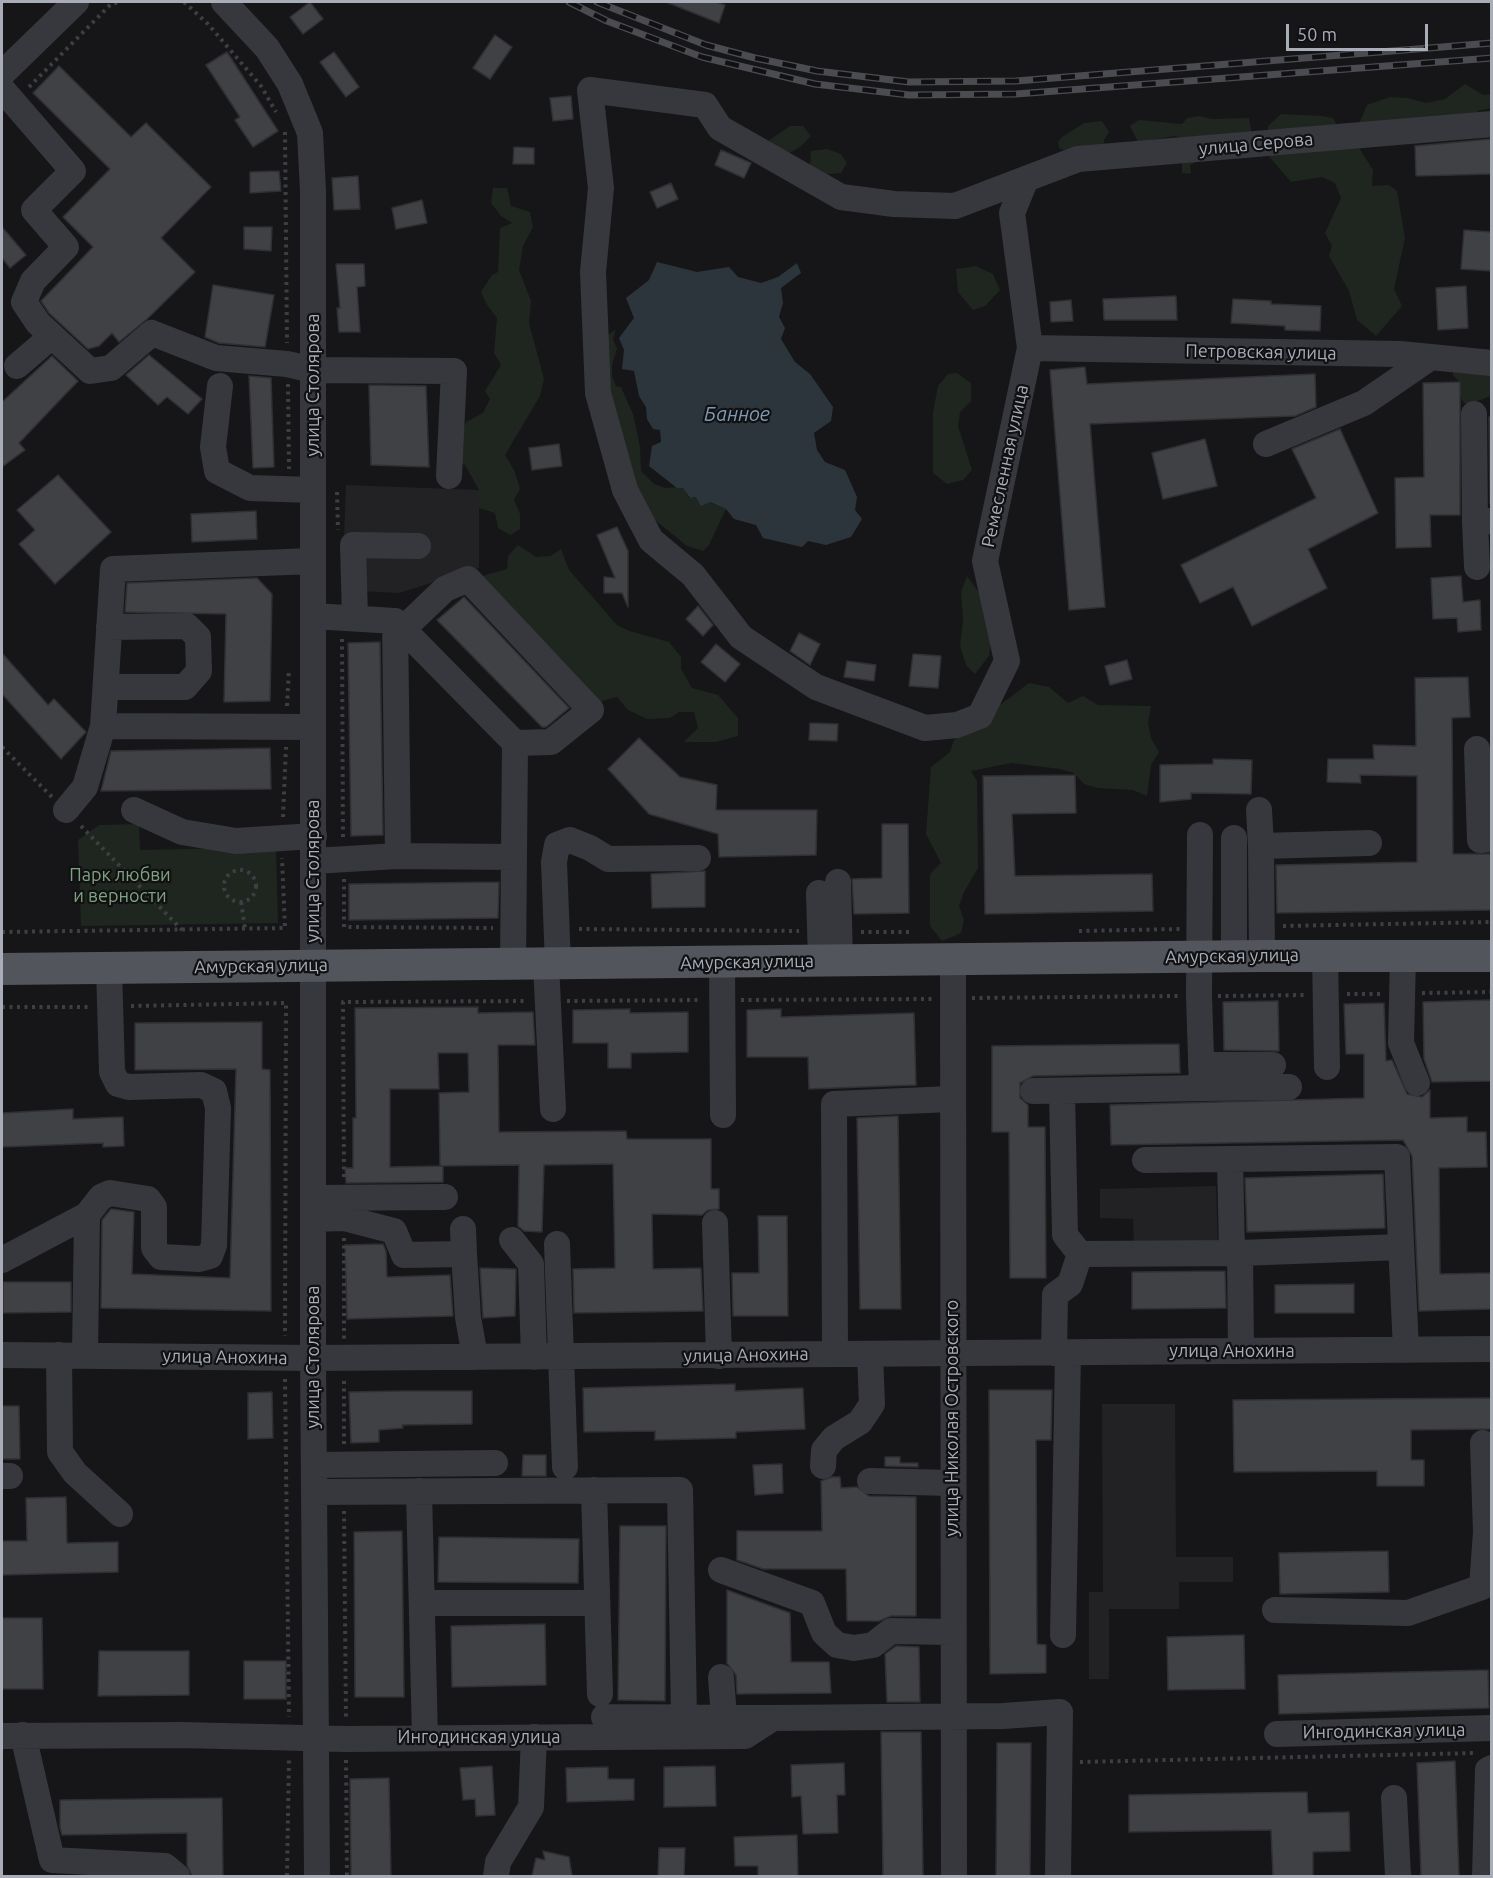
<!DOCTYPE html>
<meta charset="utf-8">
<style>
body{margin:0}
#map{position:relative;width:1493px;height:1878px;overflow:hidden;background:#161618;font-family:Ubuntu,sans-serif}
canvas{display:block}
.frame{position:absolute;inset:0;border:3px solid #a8adb8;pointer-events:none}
.scale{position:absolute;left:1286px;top:24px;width:142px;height:27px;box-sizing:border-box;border:3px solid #a8adb8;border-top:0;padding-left:8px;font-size:18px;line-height:21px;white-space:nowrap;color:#a8adb8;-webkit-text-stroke:4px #111113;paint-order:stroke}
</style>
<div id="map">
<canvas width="1493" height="1878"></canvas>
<div class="frame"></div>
<div class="scale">50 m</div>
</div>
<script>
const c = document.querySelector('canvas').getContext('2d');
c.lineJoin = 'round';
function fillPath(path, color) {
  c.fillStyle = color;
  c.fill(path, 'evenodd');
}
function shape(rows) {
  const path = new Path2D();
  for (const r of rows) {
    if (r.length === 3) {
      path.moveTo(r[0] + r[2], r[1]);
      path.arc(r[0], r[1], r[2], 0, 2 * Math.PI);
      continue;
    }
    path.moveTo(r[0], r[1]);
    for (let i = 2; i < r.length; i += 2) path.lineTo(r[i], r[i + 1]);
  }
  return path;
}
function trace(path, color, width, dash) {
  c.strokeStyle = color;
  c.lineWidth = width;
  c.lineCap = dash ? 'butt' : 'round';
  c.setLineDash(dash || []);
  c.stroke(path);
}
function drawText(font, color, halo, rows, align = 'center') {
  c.font = font + ' Ubuntu,sans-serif';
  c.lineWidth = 4.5;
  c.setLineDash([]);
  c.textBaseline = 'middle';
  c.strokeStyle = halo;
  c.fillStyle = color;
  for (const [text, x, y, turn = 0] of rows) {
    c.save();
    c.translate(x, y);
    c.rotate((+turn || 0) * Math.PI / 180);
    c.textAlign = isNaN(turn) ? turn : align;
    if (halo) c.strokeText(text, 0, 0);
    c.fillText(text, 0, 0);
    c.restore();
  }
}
const built = shape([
 [346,485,479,490,479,568,399,593,342,590],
 [1216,1186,1218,1248,1134,1248,1133,1219,1100,1218,1100,1189],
 [1102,1404,1175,1404,1176,1557,1233,1557,1233,1582,1179,1582,1179,1609,1109,1609,1109,1679,1089,1679,1089,1592,1103,1592]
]);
const green = shape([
 [1465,84,1483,95,1491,94,1491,108,1478,111,1465,122,1356,143,1373,170,1372,186,1389,185,1397,191,1405,238,1394,289,1402,306,1376,336,1357,320,1349,291,1329,256,1332,246,1325,233,1341,198,1335,183,1322,177,1291,182,1266,153,1268,126,1281,114,1322,116,1333,118,1337,126,1356,131,1367,105,1390,97,1408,98,1426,103,1445,99],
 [1199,116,1212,119,1249,118,1252,135,1190,165,1191,174,1182,173,1182,162,1187,139,1175,136,1138,142,1130,126,1139,120,1182,124,1187,118],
 [1102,121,1109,132,1104,140,1105,146,1069,153,1059,148,1058,142,1062,137,1084,123],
 [790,126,803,126,811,136,800,147,785,156,768,141],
 [827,149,841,154,847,163,841,173,819,175,810,170,811,151],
 [493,188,507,188,511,206,530,212,533,227,523,246,519,270,531,301,529,323,544,379,540,396,505,455,515,472,520,489,514,500,520,514,520,529,510,535,498,528,495,513,479,508,479,490,465,465,456,463,460,433,466,422,483,413,490,399,485,391,501,365,494,353,497,318,487,305,481,292,492,275,498,272,500,228,512,223,501,216,491,203],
 [976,266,993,274,1000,290,985,306,973,310,958,292,956,269],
 [616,329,613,339,617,349,612,365,612,376,616,386,621,387,633,414,640,447,641,471,654,484,665,488,683,487,689,498,696,497,726,509,709,545,703,551,687,546,645,512,589,356,603,339],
 [1452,364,1491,371,1491,396,1472,403,1464,403,1458,394,1459,381,1453,375],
 [957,373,971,383,971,401,960,412,958,426,972,470,963,480,947,484,933,473,933,412,938,386,948,374],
 [518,545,536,557,551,556,561,549,569,570,617,625,629,631,669,642,681,657,681,669,692,688,718,695,738,718,738,736,716,742,684,742,698,728,694,712,679,712,670,718,647,719,628,710,617,697,605,700,595,706,482,576,507,569,508,556],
 [967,576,981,595,992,634,989,656,975,674,966,665,960,646,963,620,961,592],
 [1029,683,1049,687,1068,703,1083,696,1098,705,1151,706,1148,723,1151,738,1159,752,1151,765,1147,796,1133,790,1097,788,1084,784,1074,773,1060,769,1011,763,971,771,977,781,978,868,964,892,959,906,964,920,961,933,942,941,930,926,930,874,941,863,926,834,931,767,950,752,954,740],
 [139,824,140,850,276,847,278,923,81,926,78,840,99,825]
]);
const water = shape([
 [657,262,697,272,729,267,738,277,761,283,778,277,797,263,801,273,781,288,783,303,779,317,785,328,781,339,795,362,810,374,833,407,831,421,814,433,817,450,825,462,845,470,857,497,855,510,862,519,851,537,826,545,808,541,802,547,763,538,756,525,734,519,726,509,710,502,701,506,696,497,690,498,683,488,677,488,649,466,652,446,661,442,660,430,653,429,647,419,646,407,639,396,634,371,622,369,624,350,619,338,634,318,626,298,649,280]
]);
const building = shape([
 [310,2,323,19,303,34,290,17,310,2],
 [666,2,716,2,725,5,719,23,666,2],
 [495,35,512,47,490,79,473,68,495,35],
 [227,52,278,131,253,147,235,120,240,117,206,65,227,52],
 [334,52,359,87,346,97,320,62,334,52],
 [59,66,131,137,146,123,211,187,161,238,195,272,147,319,119,342,112,333,99,346,88,349,49,313,41,301,93,247,63,217,110,169,33,93,59,66],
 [571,96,573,119,553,121,550,98,571,96],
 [1491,139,1491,174,1416,176,1415,146,1491,139],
 [514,147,534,148,534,164,513,164,514,147],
 [721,150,751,163,744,178,715,165,721,150],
 [279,171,281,191,250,193,250,172,279,171],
 [358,176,360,209,334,210,332,178,358,176],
 [671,183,678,199,657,208,650,192,671,183],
 [422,200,427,223,396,229,392,208,422,200],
 [2,227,26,255,10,268,2,258,2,227],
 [244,227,272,227,271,251,244,249,244,227],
 [1464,230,1491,232,1491,271,1461,269,1464,230],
 [336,264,364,264,365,286,357,287,360,332,339,332,337,308,340,308,336,264],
 [213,285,274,295,265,347,219,343,205,337,213,285],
 [1466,286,1468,328,1438,330,1436,288,1466,286],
 [1176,296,1177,320,1104,320,1103,299,1176,296],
 [1233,299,1271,301,1271,304,1321,306,1320,331,1285,330,1285,326,1231,323,1233,299],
 [1071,300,1073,321,1051,322,1050,302,1071,300],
 [149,355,202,399,188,414,167,397,158,405,126,375,149,355],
 [52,356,78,381,19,443,25,450,2,467,2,402,52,356],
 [1085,367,1087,384,1315,374,1316,407,1295,416,1090,424,1105,607,1069,610,1050,370,1085,367],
 [249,376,271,378,274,467,253,468,249,376],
 [1460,382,1460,515,1430,515,1431,547,1396,548,1395,478,1424,477,1423,383,1460,382],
 [369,385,426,386,429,467,371,465,369,385],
 [1489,417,1491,417,1491,503,1490,503,1489,417],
 [1340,429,1378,513,1308,549,1327,588,1252,626,1233,587,1200,603,1181,565,1316,498,1292,449,1340,429],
 [1205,439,1217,486,1163,499,1152,453,1205,439],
 [559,444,562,466,532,470,529,448,559,444],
 [58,475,111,532,55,584,19,544,35,530,17,510,58,475],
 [256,511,257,539,192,542,191,514,256,511],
 [617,527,628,551,628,607,622,593,604,593,604,577,615,578,597,535,617,527],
 [1461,576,1463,602,1480,600,1481,630,1458,632,1457,618,1433,619,1431,578,1461,576],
 [257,578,272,594,270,701,224,702,226,614,125,612,127,583,257,578],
 [464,597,569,708,546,727,542,727,437,620,464,597],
 [698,606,713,625,703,636,686,619,698,606],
 [799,633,820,644,810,665,790,651,799,633],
 [380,642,383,835,351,836,348,643,380,642],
 [716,644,740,664,725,682,701,662,716,644],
 [2,653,48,705,54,699,86,732,61,759,2,694,2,653],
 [913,654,941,656,938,688,909,686,913,654],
 [1127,660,1132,679,1110,685,1105,666,1127,660],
 [847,661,876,665,874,681,844,677,847,661],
 [1468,677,1470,717,1452,718,1453,854,1491,854,1491,910,1277,913,1276,865,1417,862,1417,776,1360,775,1361,783,1327,782,1328,759,1374,759,1373,745,1416,746,1415,678,1468,677],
 [810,723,838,724,837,741,809,740,810,723],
 [639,738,680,777,717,785,716,810,817,810,816,855,719,857,718,834,649,814,608,769,639,738],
 [270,748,271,789,101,791,111,751,270,748],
 [1213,759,1252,760,1251,794,1191,793,1191,799,1160,802,1160,765,1213,764,1213,759],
 [1075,775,1076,813,1012,814,1015,876,1152,874,1153,911,985,914,983,776,1075,775],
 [882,824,908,824,909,913,854,914,852,879,882,878,882,824],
 [705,871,705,907,652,908,651,874,705,871],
 [499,882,498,918,349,920,349,884,499,882],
 [1491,1000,1491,1081,1432,1082,1424,1059,1423,1002,1491,1000],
 [1278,1001,1279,1051,1224,1050,1223,1002,1278,1001],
 [1384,1003,1386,1061,1392,1060,1407,1094,1422,1097,1430,1090,1430,1118,1467,1117,1467,1132,1486,1132,1487,1167,1439,1168,1440,1274,1491,1273,1491,1309,1419,1311,1412,1156,1403,1140,1111,1145,1110,1105,1364,1098,1364,1054,1346,1054,1344,1004,1384,1003],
 [478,1007,478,1013,533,1012,535,1045,498,1045,499,1132,626,1131,627,1139,711,1139,711,1189,719,1189,719,1209,708,1210,702,1215,652,1214,653,1269,701,1268,703,1311,574,1313,573,1269,615,1268,613,1164,544,1165,542,1232,524,1231,518,1226,519,1165,440,1166,439,1093,469,1092,468,1053,438,1053,439,1089,390,1089,390,1167,443,1166,443,1182,346,1183,345,1168,353,1168,353,1118,356,1118,355,1008,478,1007],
 [630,1009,630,1013,688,1012,688,1052,631,1053,631,1068,608,1068,608,1043,573,1043,573,1010,630,1009],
 [781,1009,781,1017,914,1013,916,1085,809,1089,808,1057,747,1057,747,1010,781,1009],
 [262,1022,262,1069,270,1070,271,1311,101,1308,102,1220,111,1209,134,1212,132,1274,230,1278,236,1069,135,1070,135,1023,262,1022],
 [1179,1044,1180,1073,1033,1076,1020,1083,1020,1098,1028,1105,1028,1127,1045,1127,1046,1278,1010,1278,1009,1132,992,1132,992,1046,1179,1044],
 [73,1109,73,1119,123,1117,124,1146,103,1147,103,1143,2,1147,2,1113,73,1109],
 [898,1116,901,1309,860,1309,857,1118,898,1116],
 [1383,1174,1385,1228,1247,1232,1245,1178,1383,1174],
 [758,1216,787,1216,788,1316,733,1316,732,1273,759,1273,758,1216],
 [383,1244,386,1251,387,1277,450,1275,453,1316,347,1319,345,1245,383,1244],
 [480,1268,516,1269,515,1316,483,1318,480,1268],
 [1225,1271,1226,1308,1132,1309,1132,1272,1225,1271],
 [3,1282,71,1282,71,1312,3,1313,3,1282],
 [1354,1284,1354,1313,1275,1313,1275,1285,1354,1284],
 [735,1384,735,1391,803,1388,805,1429,736,1432,736,1438,655,1440,655,1431,584,1432,583,1388,735,1384],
 [989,1390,1052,1390,1051,1440,1036,1440,1037,1644,1046,1645,1046,1673,990,1674,989,1390],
 [401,1391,472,1391,472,1424,402,1425,403,1428,379,1430,379,1442,351,1443,349,1392,401,1391],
 [272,1392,273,1438,248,1439,248,1393,272,1392],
 [1491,1398,1491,1429,1411,1430,1411,1460,1424,1460,1424,1486,1377,1486,1377,1471,1234,1472,1233,1400,1491,1398],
 [2,1406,19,1406,20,1459,2,1459,2,1406],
 [523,1455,546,1455,546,1476,522,1476,523,1455],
 [885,1457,900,1457,900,1463,918,1463,918,1467,885,1466,885,1457],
 [782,1464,783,1493,755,1495,753,1465,782,1464],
 [832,1477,840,1477,841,1488,857,1487,869,1496,916,1497,916,1616,891,1616,879,1621,847,1621,846,1569,763,1569,737,1560,737,1531,822,1531,821,1481,832,1477],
 [66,1497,67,1543,118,1542,118,1572,2,1575,2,1541,27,1541,26,1498,66,1497],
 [620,1526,666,1526,665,1701,618,1700,620,1526],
 [402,1531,404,1697,355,1697,354,1532,402,1531],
 [439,1537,579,1539,578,1583,438,1582,439,1537],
 [1388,1551,1389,1592,1280,1594,1279,1553,1388,1551],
 [727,1590,790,1613,791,1662,829,1662,831,1693,737,1694,736,1675,727,1663,727,1590],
 [2,1618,42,1618,43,1689,2,1689,2,1618],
 [545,1624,546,1685,452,1687,451,1626,545,1624],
 [1244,1635,1245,1689,1168,1690,1167,1637,1244,1635],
 [896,1646,919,1647,920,1702,887,1702,885,1654,896,1646],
 [99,1651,189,1651,189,1695,98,1696,99,1651],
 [244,1661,286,1661,286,1699,244,1699,244,1661],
 [1488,1670,1489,1708,1279,1714,1278,1675,1488,1670],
 [881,1732,921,1732,923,1876,883,1876,881,1732],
 [997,1743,1031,1743,1030,1876,996,1876,997,1743],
 [1455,1761,1459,1876,1421,1876,1417,1763,1455,1761],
 [844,1763,845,1795,837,1795,838,1833,803,1834,801,1796,792,1797,791,1765,844,1763],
 [492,1766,495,1815,476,1816,475,1799,463,1800,460,1768,492,1766],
 [715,1766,716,1806,664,1807,664,1767,715,1766],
 [608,1767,608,1779,634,1779,634,1800,567,1802,566,1768,608,1767],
 [389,1778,391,1876,351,1876,350,1779,389,1778],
 [1307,1792,1308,1813,1349,1812,1350,1851,1313,1852,1313,1876,1273,1876,1271,1830,1129,1832,1129,1795,1307,1792],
 [222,1798,223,1876,192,1876,187,1865,187,1833,62,1835,60,1827,60,1800,222,1798],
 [797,1835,798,1876,758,1876,758,1866,735,1866,734,1837,797,1835],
 [659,1848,685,1848,684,1876,658,1876,659,1848],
 [543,1851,569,1857,572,1876,532,1876,536,1858,545,1860,543,1851]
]);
const path = shape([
 [184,2,208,24,261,86,276,112],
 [29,87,111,4,119,2],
 [285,132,287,343],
 [288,384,289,469],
 [337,492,338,530],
 [342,639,343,839],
 [287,706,289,669],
 [2,747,52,797],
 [283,817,286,747],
 [81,826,182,930],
 [240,886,16],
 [344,879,344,927,493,928],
 [241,902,245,928],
 [1283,926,1492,922],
 [579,929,799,931],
 [1079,931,1180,929],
 [2,932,285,928,282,858],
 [861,932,913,932],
 [1422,993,1492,992],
 [1347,994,1382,994],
 [1218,996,1304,995],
 [972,998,1178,996],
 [741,1000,932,999],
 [567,1001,701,1000],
 [131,1006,286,1003,285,1336],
 [2,1007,90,1007],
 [344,1177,343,1002,527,1001],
 [344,1238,344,1339],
 [285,1379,289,1717],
 [344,1444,344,1379],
 [344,1511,346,1720],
 [346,1760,347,1876],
 [1080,1762,1475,1753],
 [287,1876,289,1757]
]);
const minor = shape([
 [224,2,267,48,290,84,310,133,313,191,313,1358,317,1876],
 [2,74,76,2],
 [2,89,73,171,34,210,66,247,33,281,24,302,38,323,90,371,111,368,152,333,216,358,287,364,313,370,454,371,449,476],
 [1025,181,1012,213,1030,348,985,561,1007,661,980,716,957,725,925,728,816,687,741,637,693,575,651,540,625,490,598,393,593,272,601,188,590,90,705,105,720,128,841,197,894,204,955,206,1078,159,1492,124],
 [1030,348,1400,354,1492,363],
 [17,366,52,336],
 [220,386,213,447,217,471,250,488,313,490],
 [1474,414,1475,522,1492,521],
 [1266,444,1364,403,1431,357],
 [1475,522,1477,567],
 [313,616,395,621,398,856],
 [355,618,353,545,418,546],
 [395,621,515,743,513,965],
 [403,629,445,589,468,579,591,710,551,742,515,743],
 [106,687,185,687,199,671,198,637,187,626,109,627],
 [103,726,313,727],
 [1477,749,1480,840,1492,839],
 [66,810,85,787,103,726,113,569,312,561],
 [134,810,182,832,236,841,314,836],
 [1259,810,1261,846],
 [1234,838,1234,956],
 [313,861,398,856,514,857],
 [838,882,840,960],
 [819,893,821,960],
 [1262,956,1261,846,1369,843],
 [1325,956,1327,1067],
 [1403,956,1401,1043,1417,1083],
 [953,960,954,1876],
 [722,962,723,1115],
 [546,964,553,1109],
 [558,964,554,862,557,845,570,840,590,848,608,859,698,858],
 [1201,1065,1273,1065],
 [1202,1088,1289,1087],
 [1033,1091,1202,1088,1199,996,1200,835],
 [1230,1159,1232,1253],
 [1145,1160,1397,1157,1406,1350],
 [313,1198,445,1197],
 [313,1219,344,1218,394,1231,404,1255,464,1254,468,1317,475,1357],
 [715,1223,719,1356],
 [463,1229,464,1254],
 [512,1240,531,1264,534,1357],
 [557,1244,565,1467],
 [1240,1253,1401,1247],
 [1080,1254,1240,1253,1241,1351],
 [2,1260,87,1215],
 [1054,1353,1055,1295,1070,1284,1080,1254,1065,1235,1062,1092],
 [835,1354,834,1104,951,1099],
 [2,1355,313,1358,1492,1349],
 [59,1355,60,1452,75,1473,120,1514],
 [85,1355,87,1215,101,1197,110,1193,148,1199,154,1207,154,1248,161,1257,199,1259,210,1256,214,1245,218,1108,214,1091,201,1085,129,1087,118,1084,112,1072,109,968],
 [1483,1443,1486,1532],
 [314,1465,495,1463],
 [823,1466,824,1450,834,1438,860,1422,872,1404,870,1354],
 [2,1476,10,1476],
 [870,1481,952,1483],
 [594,1490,600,1694],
 [419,1491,425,1738],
 [314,1492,680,1490,684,1717],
 [721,1570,812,1603,824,1633,837,1645,854,1648,873,1645,891,1631,952,1632],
 [423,1603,597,1603],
 [1275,1610,1408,1613,1482,1587,1486,1532,1492,1532],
 [1063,1635,1068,1353],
 [721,1677,724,1717],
 [604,1717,773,1718],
 [1277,1734,1492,1728],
 [23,1735,52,1860,165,1866,177,1876],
 [2,1736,181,1735,346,1739,745,1736,773,1718,1003,1716,1060,1712,1058,1876],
 [1394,1798,1398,1876],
 [496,1876,498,1862,531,1807,534,1737],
 [1485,1876,1488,1770,1492,1768]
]);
const major = shape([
 [2,969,1262,956,1492,956]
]);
const rail = shape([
 [569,2,607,21,702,57,815,84,909,95,1016,94,1492,58],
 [597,2,706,45,755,58,817,71,909,82,1016,81,1492,43]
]);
const streetNames = [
 ["улица Серова",1256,144,-5],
 ["Петровская улица",1261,352,1],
 ["улица Столярова",313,385,-90],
 ["Ремесленная улица",1005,466,-78],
 ["улица Столярова",313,871,-90],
 ["Амурская улица",1232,956,-1],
 ["Амурская улица",747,962,-1],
 ["Амурская улица",261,966,-1],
 ["улица Анохина",1232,1351],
 ["улица Анохина",746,1355,-1],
 ["улица Анохина",225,1357,1],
 ["улица Столярова",313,1357,-90],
 ["улица Николая Островского",952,1418,-90],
 ["Ингодинская улица",1384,1731,-1],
 ["Ингодинская улица",479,1737]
];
const parkNames = [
 ["Парк любви",120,875],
 ["и верности",120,896]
];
const waterNames = [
 ["Банное",737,414]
];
fillPath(built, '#222225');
fillPath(green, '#1e261f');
fillPath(water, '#2c353c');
fillPath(building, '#404145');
trace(building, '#303034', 1.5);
trace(path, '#3d3f44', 4, [3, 4.5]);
trace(minor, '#37383d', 26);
trace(major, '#53555c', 32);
trace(rail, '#4a4c52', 7);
trace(rail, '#111113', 4.5, [14]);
drawText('18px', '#a8adb8', '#111113', streetNames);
drawText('18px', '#7fa381', '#111113', parkNames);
drawText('italic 20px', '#7f9bb3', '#111113', waterNames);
</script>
